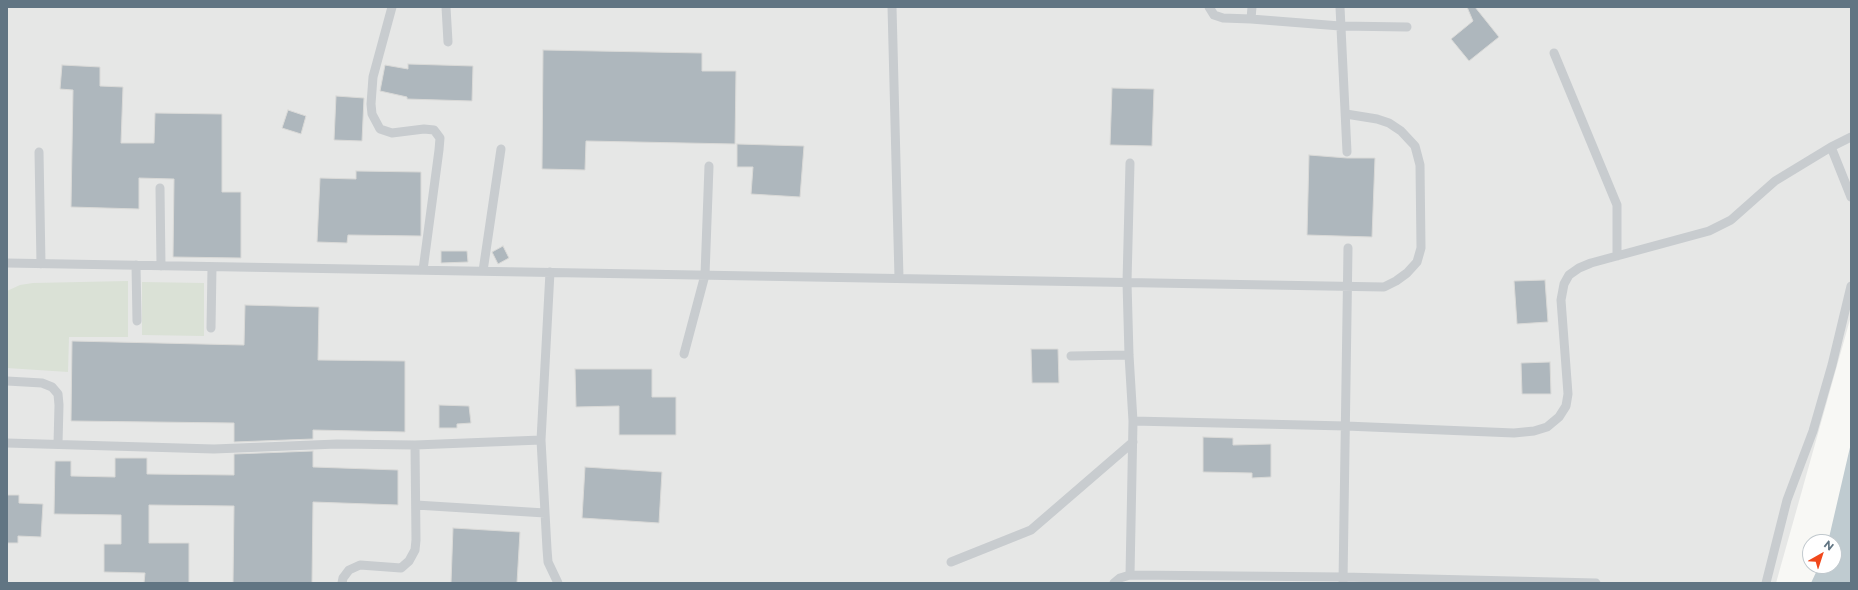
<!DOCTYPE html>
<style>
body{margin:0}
#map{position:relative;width:1858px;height:590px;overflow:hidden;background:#f8f8f5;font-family:Montserrat,sans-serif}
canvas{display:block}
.frame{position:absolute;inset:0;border:8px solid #617583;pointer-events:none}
.north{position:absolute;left:1802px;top:534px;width:40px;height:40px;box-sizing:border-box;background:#fff;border:1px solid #c0c8cd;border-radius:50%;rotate:39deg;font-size:11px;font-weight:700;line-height:16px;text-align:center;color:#617583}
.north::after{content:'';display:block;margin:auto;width:14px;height:18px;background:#f1481c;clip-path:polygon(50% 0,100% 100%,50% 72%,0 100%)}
</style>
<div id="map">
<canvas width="1858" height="590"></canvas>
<div class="frame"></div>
<div class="north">N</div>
</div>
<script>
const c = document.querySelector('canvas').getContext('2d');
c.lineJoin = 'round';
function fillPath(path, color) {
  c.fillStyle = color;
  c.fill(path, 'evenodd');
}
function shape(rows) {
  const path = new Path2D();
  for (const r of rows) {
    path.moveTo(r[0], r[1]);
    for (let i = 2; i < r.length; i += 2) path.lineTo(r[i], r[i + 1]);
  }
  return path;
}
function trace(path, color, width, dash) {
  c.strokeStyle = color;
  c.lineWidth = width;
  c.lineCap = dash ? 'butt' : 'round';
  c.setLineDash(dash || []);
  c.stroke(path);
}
const built = shape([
 [7,7,1851,7,1851,316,1776,583,7,583]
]);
const green = shape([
 [128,281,128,337,69,337,68,372,7,368,7,291,20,285,33,283],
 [142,282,204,283,204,336,142,335]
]);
const water = shape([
 [1851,443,1851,583,1811,583,1819,566,1834,566,1834,542,1828,542]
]);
const building = shape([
 [1467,7,1475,7,1499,37,1469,61,1451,39,1473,21,1467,7],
 [543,50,702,53,702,71,736,71,735,144,586,141,585,170,542,169,543,50],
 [408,64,473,66,472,101,407,99,407,97,380,91,385,65,408,69,408,64],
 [62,65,100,67,100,86,123,87,121,143,154,143,155,113,222,114,222,192,241,192,241,258,173,257,174,179,139,178,139,209,71,207,73,90,60,89,62,65],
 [1112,88,1154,89,1152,146,1110,145,1112,88],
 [336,96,364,98,362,141,334,140,336,96],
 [288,110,306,116,301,134,282,128,288,110],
 [737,144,804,146,800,197,751,194,753,167,737,167,737,144],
 [1309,155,1347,158,1375,158,1372,237,1307,235,1309,155],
 [356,171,421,172,421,236,348,235,347,243,317,242,320,178,356,179,356,171],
 [503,246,509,258,498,264,492,252,503,246],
 [441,251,467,251,468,262,441,263,441,251],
 [1545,280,1548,322,1517,324,1514,281,1545,280],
 [245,305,319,307,318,360,405,361,405,432,313,430,313,439,234,442,234,423,71,421,72,341,244,345,245,305],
 [1031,349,1058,349,1059,383,1032,383,1031,349],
 [1550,362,1551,394,1522,394,1521,363,1550,362],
 [575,369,652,369,652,397,676,397,676,435,619,435,619,406,576,407,575,369],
 [439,405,469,406,471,423,457,424,457,428,439,428,439,405],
 [1203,437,1233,438,1233,445,1271,444,1271,477,1252,478,1252,473,1203,472,1203,437],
 [313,451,313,467,398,470,398,505,313,502,312,583,233,583,234,506,149,505,149,543,189,543,189,583,144,583,145,573,104,572,104,544,121,544,121,515,54,514,55,461,71,461,71,476,115,477,115,458,147,458,147,474,234,475,234,454,313,451],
 [585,467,662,472,659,523,582,518,585,467],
 [7,495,19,495,19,503,43,504,41,537,18,536,18,543,7,543,7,495],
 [453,528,520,532,517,583,451,583,453,528]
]);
const service = shape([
 [392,7,373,77,371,104,372,114,380,129,392,133,424,129,434,130,440,138,439,150,423,270],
 [446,7,448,42],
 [892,7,899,278],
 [1209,7,1214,15,1223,18,1251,19,1340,26,1407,27],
 [1340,7,1347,152],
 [1251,19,1252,7],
 [1554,53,1617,205,1617,256],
 [1831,147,1851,197],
 [39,152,41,264],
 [160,188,161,266],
 [7,263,1384,287,1396,281,1407,273,1417,262,1421,248,1420,165,1415,146,1401,131,1389,123,1377,119,1346,114],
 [136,265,137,321],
 [483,271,501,149],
 [211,328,212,267],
 [684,354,705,275,709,166],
 [1071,356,1129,355],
 [7,381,42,383,52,387,58,394,59,405,58,444],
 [1133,421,1346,426,1514,433,1534,431,1547,427,1559,417,1566,406,1568,394,1561,300,1564,284,1569,275,1579,268,1591,263,1709,231,1731,220,1775,181,1831,147,1851,137],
 [541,440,547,549,548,562,558,583],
 [7,443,214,449,337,444,415,445,541,440,550,272],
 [416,505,545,513],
 [951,562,1031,530,1133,442],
 [1130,575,1133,421,1129,355,1127,282,1130,163],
 [1343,582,1348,248],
 [342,583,343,578,349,570,360,565,401,568,409,561,415,550,416,540,415,445],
 [1114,583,1120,578,1130,575,1343,577,1596,583],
 [1766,583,1787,500,1813,431,1832,365,1851,286]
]);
fillPath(built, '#e6e7e6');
fillPath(green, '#dae1d6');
fillPath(water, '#bfcbd0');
fillPath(building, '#aeb7bd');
trace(building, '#dadad8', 1);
trace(service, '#c8cccf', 9);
</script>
